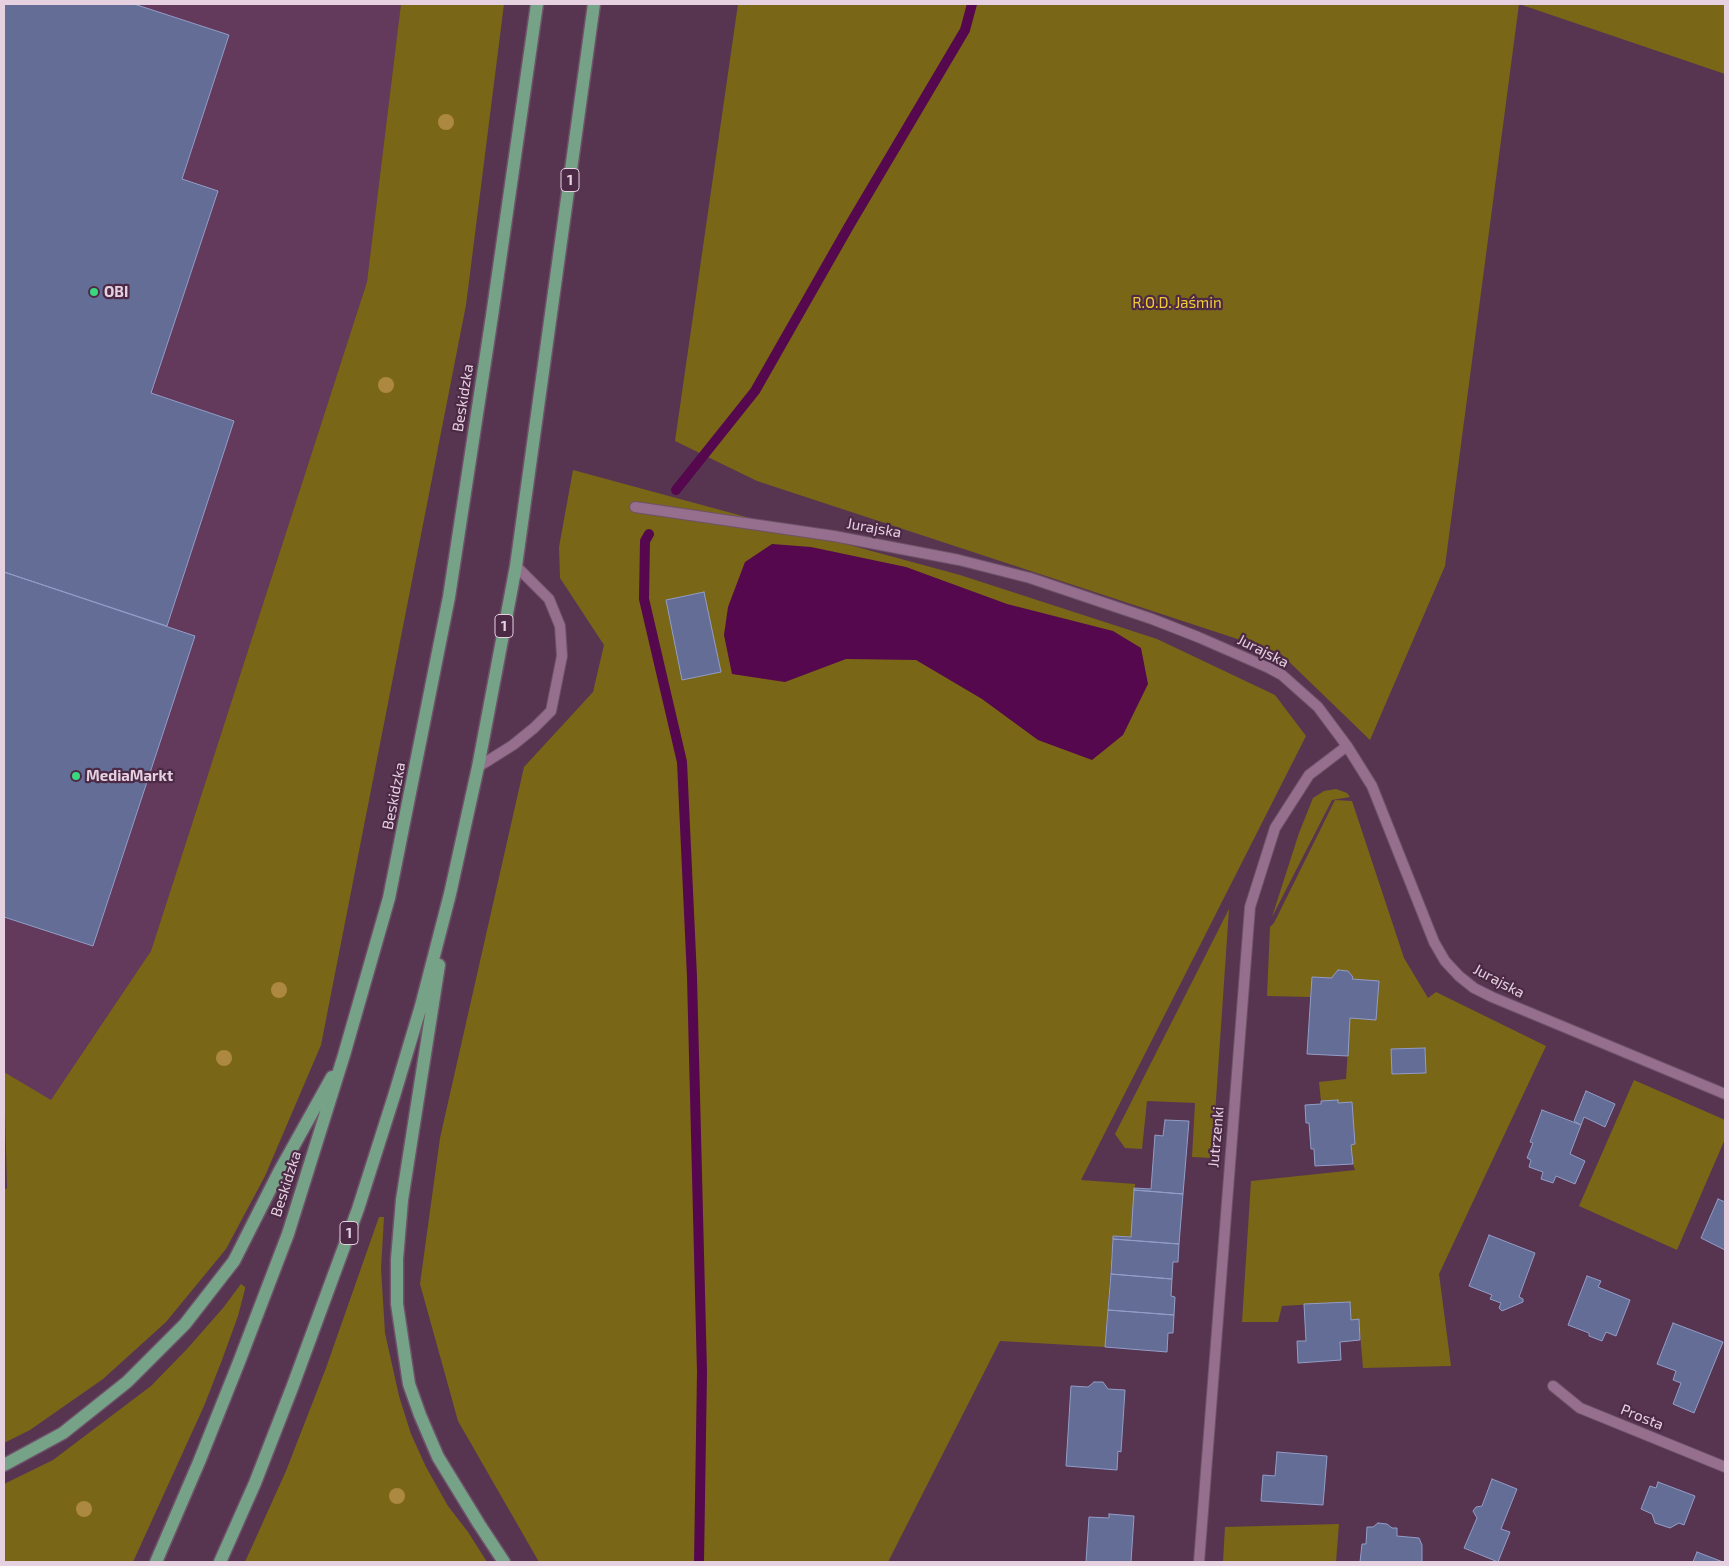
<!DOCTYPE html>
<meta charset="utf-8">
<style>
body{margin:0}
#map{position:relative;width:1729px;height:1566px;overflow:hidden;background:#573551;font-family:"Exo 2",sans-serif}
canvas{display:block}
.frame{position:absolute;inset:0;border:5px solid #e6d1e1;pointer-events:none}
</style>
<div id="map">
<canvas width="1729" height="1566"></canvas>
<div class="frame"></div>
</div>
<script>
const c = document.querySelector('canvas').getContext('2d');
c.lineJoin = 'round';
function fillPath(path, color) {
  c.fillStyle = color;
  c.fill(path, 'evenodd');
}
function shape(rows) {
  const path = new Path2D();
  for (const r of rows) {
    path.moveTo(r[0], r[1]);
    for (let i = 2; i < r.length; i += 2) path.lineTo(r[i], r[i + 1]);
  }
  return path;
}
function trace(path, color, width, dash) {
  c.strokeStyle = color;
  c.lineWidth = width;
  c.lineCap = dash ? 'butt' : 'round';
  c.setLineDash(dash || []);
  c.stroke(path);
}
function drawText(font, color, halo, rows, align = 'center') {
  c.font = font + ' "Exo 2",sans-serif';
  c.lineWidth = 4.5;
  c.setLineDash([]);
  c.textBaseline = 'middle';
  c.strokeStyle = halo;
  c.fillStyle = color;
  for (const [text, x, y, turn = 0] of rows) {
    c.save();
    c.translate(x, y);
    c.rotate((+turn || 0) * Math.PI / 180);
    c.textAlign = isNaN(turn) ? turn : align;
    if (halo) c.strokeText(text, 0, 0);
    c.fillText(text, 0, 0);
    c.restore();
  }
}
const built = shape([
 [4,4,401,4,367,282,151,951,51,1101,4,1072]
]);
const green = shape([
 [401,4,504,4,466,305,321,1045,265,1176,226,1249,166,1322,103,1379,30,1430,4,1443,4,1190,7,1188,4,1072,51,1100,151,951,367,282],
 [738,4,1725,4,1725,74,1519,4,1445,566,1370,740,1280,653,757,481,675,441],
 [573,470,960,575,1157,639,1275,695,1306,736,1081,1180,1135,1184,1131,1237,1113,1236,1105,1347,1000,1341,888,1562,539,1562,458,1421,420,1284,440,1138,524,767,593,692,604,645,560,578,559,547],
 [1336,789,1347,793,1350,797,1332,800,1272,917,1299,833,1313,798,1324,791],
 [1335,800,1352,801,1404,958,1428,998,1436,992,1546,1046,1439,1274,1451,1366,1363,1368,1359,1320,1351,1320,1350,1302,1282,1306,1278,1322,1242,1322,1251,1181,1355,1170,1353,1164,1351,1145,1355,1144,1352,1103,1338,1103,1338,1100,1321,1101,1319,1082,1346,1079,1350,1018,1376,1020,1379,981,1352,979,1353,977,1348,971,1338,970,1333,976,1332,978,1312,977,1310,997,1267,996,1270,927,1274,923],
 [1425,1048,1426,1073,1393,1074,1392,1049],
 [1229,909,1212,1158,1192,1157,1195,1103,1147,1101,1142,1149,1125,1148,1115,1134],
 [1634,1080,1725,1120,1725,1139,1677,1250,1579,1206],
 [379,1217,384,1217,381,1269,385,1333,399,1396,411,1434,426,1467,448,1506,468,1532,487,1562,245,1562,286,1471,326,1368],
 [241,1284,245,1287,245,1289,238,1316,222,1360,204,1406,133,1562,4,1562,4,1484,53,1460,151,1386,187,1349,223,1308],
 [1339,1524,1336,1562,1223,1562,1225,1527]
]);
const water = shape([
 [772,544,811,547,906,567,1007,604,1113,631,1141,648,1148,684,1123,735,1092,760,1038,740,982,699,916,660,846,659,785,682,732,674,724,635,728,607,745,562]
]);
const stream = shape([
 [676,490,755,391,849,226,965,30,972,4],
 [649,534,645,541,644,599,682,762,692,977,702,1372,699,1562]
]);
const building = shape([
 [4,4,134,4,229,35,182,179,218,191,151,393,234,421,167,626,4,572,4,4],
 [4,572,195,636,93,946,4,917,4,572],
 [704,592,721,672,682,680,666,600,704,592],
 [1338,970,1348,971,1353,977,1352,979,1379,981,1376,1020,1350,1018,1348,1056,1307,1054,1312,977,1332,978,1333,976,1338,970],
 [1425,1048,1426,1073,1392,1074,1391,1049,1425,1048],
 [1586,1091,1615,1104,1605,1127,1584,1117,1581,1125,1574,1121,1586,1091],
 [1338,1100,1338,1103,1352,1102,1355,1144,1351,1145,1353,1164,1315,1166,1314,1149,1311,1149,1309,1123,1306,1123,1305,1105,1321,1104,1321,1101,1338,1100],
 [1542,1110,1581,1125,1570,1154,1585,1161,1575,1184,1556,1176,1553,1183,1541,1179,1543,1172,1529,1167,1531,1160,1527,1158,1533,1143,1530,1142,1542,1110],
 [1165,1120,1189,1121,1183,1194,1134,1190,1134,1188,1151,1189,1155,1135,1163,1136,1165,1120],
 [1134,1190,1183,1194,1179,1244,1113,1239,1113,1236,1131,1237,1134,1190],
 [1718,1199,1725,1202,1725,1250,1701,1238,1718,1199],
 [1489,1235,1535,1253,1519,1297,1523,1299,1523,1302,1502,1311,1499,1308,1501,1303,1490,1299,1492,1295,1469,1286,1489,1235],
 [1113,1239,1179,1244,1178,1262,1173,1262,1172,1279,1111,1274,1113,1239],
 [1111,1274,1172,1279,1171,1296,1175,1297,1174,1315,1108,1310,1111,1274],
 [1587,1276,1601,1281,1598,1287,1630,1300,1616,1336,1606,1332,1602,1341,1589,1336,1589,1333,1568,1325,1587,1276],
 [1350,1302,1351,1320,1359,1319,1360,1340,1340,1342,1341,1360,1298,1363,1297,1341,1306,1341,1304,1304,1350,1302],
 [1108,1310,1174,1315,1173,1333,1168,1333,1167,1352,1105,1347,1108,1310],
 [1673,1323,1723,1342,1694,1413,1673,1404,1681,1383,1673,1380,1676,1371,1657,1364,1673,1323],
 [1094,1382,1103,1382,1108,1389,1125,1390,1121,1452,1118,1451,1117,1470,1066,1466,1071,1386,1088,1387,1094,1382],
 [1277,1452,1327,1456,1323,1505,1261,1501,1263,1475,1275,1476,1277,1452],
 [1492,1479,1517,1489,1501,1529,1510,1532,1498,1562,1464,1548,1477,1518,1473,1511,1476,1507,1482,1506,1492,1479],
 [1658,1482,1695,1496,1684,1525,1679,1523,1670,1528,1655,1523,1652,1514,1641,1509,1650,1486,1656,1488,1658,1482],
 [1109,1514,1134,1516,1131,1562,1086,1562,1089,1517,1109,1518,1109,1514],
 [1378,1523,1387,1524,1392,1528,1397,1528,1397,1536,1419,1538,1422,1545,1422,1561,1420,1562,1360,1562,1362,1544,1366,1544,1367,1527,1373,1527,1378,1523],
 [1697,1552,1723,1562,1693,1562,1697,1552]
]);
const service = shape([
 [478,767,513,745,534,728,551,711,562,656,560,626,549,599,516,566]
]);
const minor = shape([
 [635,507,834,536,959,560,1030,578,1152,619,1198,637,1269,668,1282,675,1318,707,1347,746,1372,786,1434,942,1445,961,1459,976,1474,988,1492,997,1725,1094],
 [1553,1386,1580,1408,1725,1467],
 [1199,1562,1250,907,1275,828,1309,775,1347,746]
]);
const primary = shape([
 [439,965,402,1200,397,1259,397,1304,409,1384,420,1415,438,1457,479,1524,504,1562],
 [4,1465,63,1433,127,1382,185,1324,234,1261,279,1172,332,1077],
 [156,1562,199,1462,239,1362,288,1234,344,1055,389,898,449,597,492,316,537,4],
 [220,1562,255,1483,292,1388,358,1209,394,1096,421,1006,450,894,478,767,516,566,594,4]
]);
const trees = [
 [446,122],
 [386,385],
 [279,990],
 [224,1058],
 [397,1496],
 [84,1509]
];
const markers = [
 [94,292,5,"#3bd77f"],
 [76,776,5,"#3bd77f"]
];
const shields = [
 [570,180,18],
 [504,626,18],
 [349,1233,18]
];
const shieldNames = [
 ["1",570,180],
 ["1",504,626],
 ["1",349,1233]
];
const poiNames = [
 ["OBI",104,292],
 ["MediaMarkt",86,776]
];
const parkNames = [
 ["R.O.D. Jaśmin",1177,303]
];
const streetNames = [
 ["Beskidzka",463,398,-81],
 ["Jurajska",874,528,10],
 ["Jurajska",1263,651,27],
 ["Beskidzka",394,796,-79],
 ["Jurajska",1499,981,28],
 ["Jutrzenki",1216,1137,-85],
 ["Beskidzka",286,1184,-72],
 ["Prosta",1642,1417,22]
];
fillPath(built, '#633a5c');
fillPath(green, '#7a6617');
fillPath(water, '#55084d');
trace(stream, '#55084d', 10);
fillPath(building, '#636d96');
trace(building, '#929dc8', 1);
trace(service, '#6e5269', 12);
trace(minor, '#6e5269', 12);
trace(primary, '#6e5269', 15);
trace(service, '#956f8d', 10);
trace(minor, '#956f8d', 10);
trace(primary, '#76a388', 12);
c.fillStyle = '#ad8840';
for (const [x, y] of trees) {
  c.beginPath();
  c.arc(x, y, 8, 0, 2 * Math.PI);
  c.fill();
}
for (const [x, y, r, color] of markers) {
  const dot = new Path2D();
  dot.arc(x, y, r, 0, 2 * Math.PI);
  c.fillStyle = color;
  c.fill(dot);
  trace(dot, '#4c2a46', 2);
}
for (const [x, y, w] of shields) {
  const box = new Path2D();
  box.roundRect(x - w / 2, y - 11.5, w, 23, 4);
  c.fillStyle = '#4c2a46';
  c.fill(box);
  trace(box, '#e6d1e1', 1);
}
drawText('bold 14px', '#e6d1e1', null, shieldNames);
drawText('bold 15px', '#e6d1e1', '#4c2a46', poiNames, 'left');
drawText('15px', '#f3cb33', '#4c2a46', parkNames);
drawText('15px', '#e6d1e1', '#4c2a46', streetNames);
</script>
